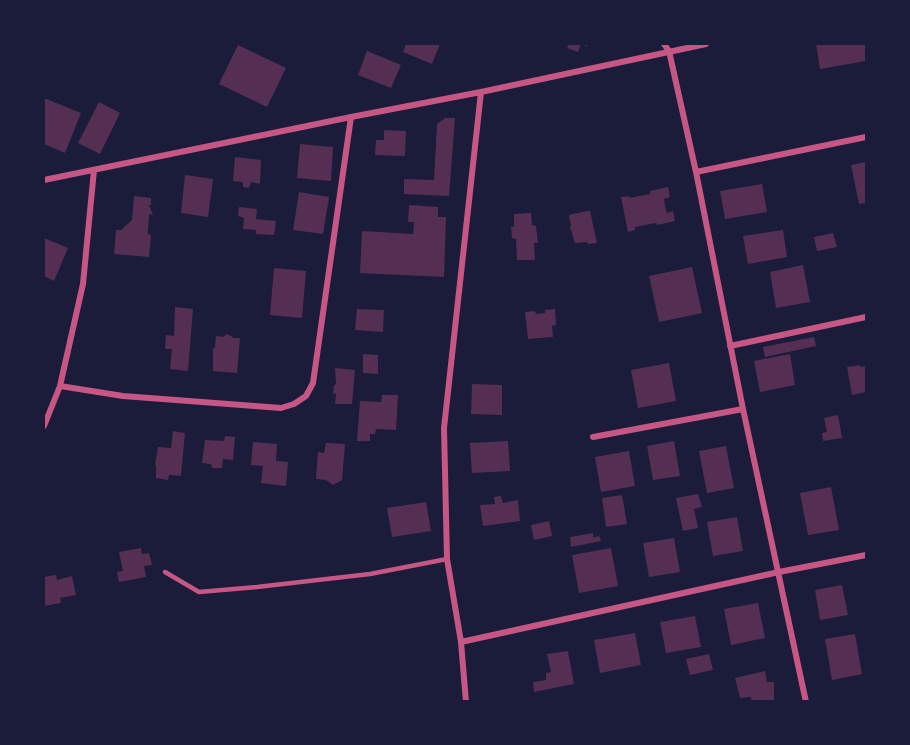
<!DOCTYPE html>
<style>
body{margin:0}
#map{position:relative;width:910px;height:745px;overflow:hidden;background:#1b1b3a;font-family:"Noto Sans",sans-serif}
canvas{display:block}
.frame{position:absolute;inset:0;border:45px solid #1b1b3a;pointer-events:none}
</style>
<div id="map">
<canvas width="910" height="745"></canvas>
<div class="frame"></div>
</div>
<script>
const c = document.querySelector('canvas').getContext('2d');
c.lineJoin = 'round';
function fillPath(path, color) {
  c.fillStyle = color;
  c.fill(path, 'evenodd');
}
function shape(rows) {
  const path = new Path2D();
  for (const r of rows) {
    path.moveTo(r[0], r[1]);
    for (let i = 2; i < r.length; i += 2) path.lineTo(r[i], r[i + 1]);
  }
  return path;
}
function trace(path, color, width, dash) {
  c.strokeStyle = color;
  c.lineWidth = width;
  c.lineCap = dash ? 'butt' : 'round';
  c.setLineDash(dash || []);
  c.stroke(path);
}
const building = shape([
 [406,44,440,44,432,64,403,52],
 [569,44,589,44,587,46,581,44,578,52,567,48],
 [816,44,866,44,866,61,820,69],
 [238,45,286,68,267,107,219,84],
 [367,51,401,65,391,88,358,75],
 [44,98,81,113,65,153,44,144],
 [99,102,120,113,100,154,78,143],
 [445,118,455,118,449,196,404,194,404,179,434,180,437,124],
 [384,130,406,131,405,156,375,155,376,140,384,140],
 [300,144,333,147,331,181,297,178],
 [235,157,261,160,260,184,251,182,249,188,243,187,243,182,233,181],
 [866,162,866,203,859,204,851,165],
 [185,175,213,179,208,217,181,213],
 [762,184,767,212,725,219,720,191],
 [668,187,670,197,664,199,665,206,667,213,673,211,675,221,657,225,656,223,635,227,635,230,628,232,621,197,629,196,629,198,650,194,650,191],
 [299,192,329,197,323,234,293,230],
 [134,196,151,198,151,205,149,205,153,215,149,214,148,232,147,232,149,235,151,235,149,257,114,254,116,230,121,230,132,220],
 [409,205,438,207,438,217,446,217,444,277,360,273,362,231,413,234,414,222,408,222],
 [239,207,257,209,256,219,276,221,274,235,256,234,256,230,243,229,244,218,238,216],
 [587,211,590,211,597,243,588,244,587,242,575,243,570,227,571,226,569,215],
 [531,213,532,225,536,226,538,243,534,243,535,260,517,260,516,239,512,238,511,227,514,227,514,214],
 [783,230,787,257,748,264,743,236],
 [833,233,837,247,817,251,814,237],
 [44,238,68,248,54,281,44,276],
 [803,265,810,302,776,308,770,272],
 [692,267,702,313,659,322,649,276],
 [274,268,306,271,302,318,270,315],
 [175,307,193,309,188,371,170,369,172,349,165,349,166,335,174,336],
 [357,309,384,310,383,332,355,330],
 [555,309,556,325,552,326,553,337,528,339,525,312,535,311,536,314,545,313,545,310],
 [227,334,234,338,240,338,237,373,213,371,213,348,215,348,216,336,223,337],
 [814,337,816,346,765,357,763,347],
 [363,354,378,355,378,374,363,373],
 [790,354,795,385,760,392,754,361],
 [669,363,676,401,638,408,631,370],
 [860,365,860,367,866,366,866,392,852,395,847,367],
 [335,368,355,370,352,404,335,404,336,393,333,394,334,385,336,384],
 [472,384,502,385,502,415,471,414],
 [382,395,398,395,396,430,376,429,375,434,370,434,370,441,357,441,360,401,381,402],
 [838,415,842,438,823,441,822,433,827,432,824,418],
 [173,431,185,433,181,476,170,475,169,475,168,480,156,478,156,465,155,465,158,447,171,448],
 [225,436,235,437,233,460,223,459,222,468,212,468,211,464,202,463,205,440,224,441],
 [508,441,510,471,472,473,470,443],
 [674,441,680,476,653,480,647,446],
 [253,442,277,444,276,461,288,462,286,486,261,483,263,466,251,465],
 [326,443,345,444,342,480,333,485,326,480,316,479,318,452,324,453],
 [726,446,734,488,707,493,699,451],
 [629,451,635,486,601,492,595,457],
 [831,487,839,530,808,535,800,493],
 [698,494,702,507,694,509,698,528,683,531,676,498],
 [622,495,627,524,606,527,602,498],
 [501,496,503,503,518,500,520,521,483,526,480,505,495,504,494,497],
 [426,502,431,531,392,537,387,508],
 [737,517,743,551,713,556,707,522],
 [549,521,552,536,534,540,531,525],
 [593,533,593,538,599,536,601,541,571,547,570,537],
 [674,538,680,572,649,577,643,543],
 [141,548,142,554,149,553,152,565,144,566,146,577,119,582,117,572,123,571,119,552],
 [611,548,618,586,579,593,572,555],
 [56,575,57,580,72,576,76,595,60,598,61,603,44,606,44,577],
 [842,585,848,615,820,620,815,590],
 [758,603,765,638,731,645,724,609],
 [695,616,701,647,666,653,660,622],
 [635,633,641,665,600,673,594,640],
 [855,634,862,674,832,680,825,639],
 [568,651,574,684,534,692,533,682,546,680,546,673,551,672,547,654],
 [709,654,713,670,690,675,686,659],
 [765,671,767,682,774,682,774,702,752,702,751,697,740,698,735,678]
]);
const service = shape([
 [165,572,199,592,257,587,370,574,447,559]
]);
const minor = shape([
 [664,44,669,51,696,172,743,409,806,702],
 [696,172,866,137],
 [44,180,351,117,481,92,706,44],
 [730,346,866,317],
 [60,386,123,396,281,408,294,404,306,396,313,383,351,117],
 [44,426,60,386,83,284,94,170],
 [593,437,743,409],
 [461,642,779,572,866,555],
 [466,702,461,642,447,559,444,428,481,92]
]);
fillPath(building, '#542f53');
trace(service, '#c65784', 4.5);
trace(minor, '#c65784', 6);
</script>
